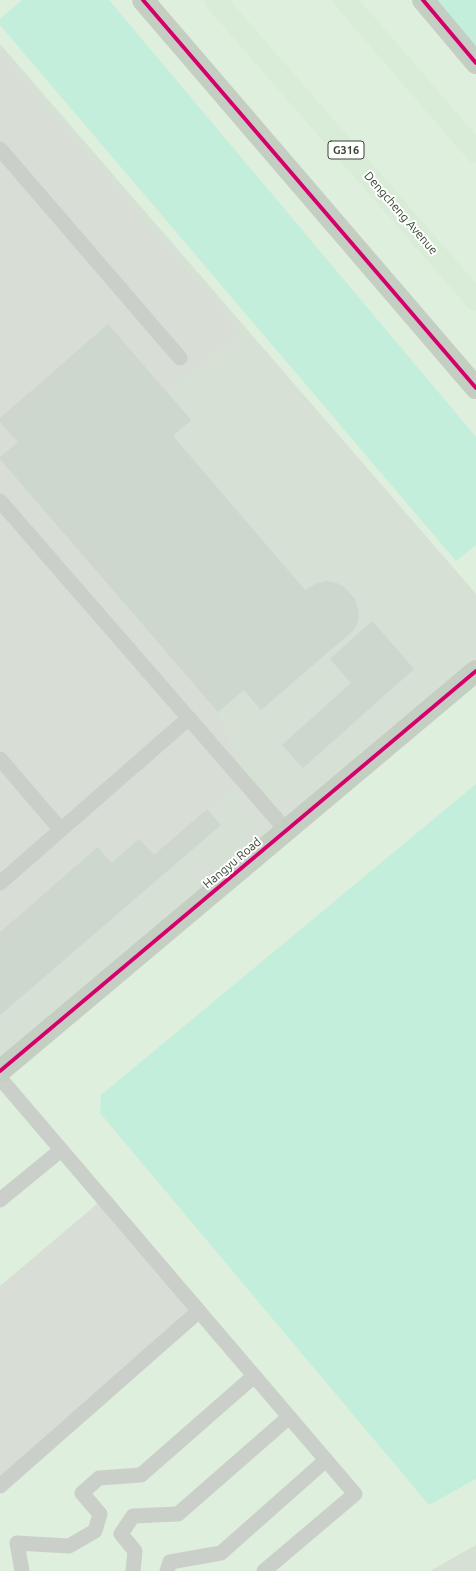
<!DOCTYPE html>
<style>
body{margin:0}
canvas{display:block;background:#e7efe6}
</style>
<canvas width="476" height="1571"></canvas>
<script>
const c = document.querySelector('canvas').getContext('2d');
c.lineJoin = 'round';
function fillPath(path, color) {
  c.fillStyle = color;
  c.fill(path, 'evenodd');
}
function shape(rows) {
  const path = new Path2D();
  for (const r of rows) {
    path.moveTo(r[0], r[1]);
    for (let i = 2; i < r.length; i += 2) path.lineTo(r[i], r[i + 1]);
  }
  return path;
}
function trace(path, color, width, dash) {
  c.strokeStyle = color;
  c.lineWidth = width;
  c.lineCap = dash ? 'butt' : 'round';
  c.setLineDash(dash || []);
  c.stroke(path);
}
function drawText(font, color, halo, rows, align = 'center') {
  c.font = font + ' Ubuntu,sans-serif';
  c.lineWidth = 4;
  c.setLineDash([]);
  c.textBaseline = 'middle';
  c.strokeStyle = halo;
  c.fillStyle = color;
  for (const [text, x, y, turn = 0] of rows) {
    c.save();
    c.translate(x, y);
    c.rotate((+turn || 0) * Math.PI / 180);
    c.textAlign = isNaN(turn) ? turn : align;
    if (halo) c.strokeText(text, 0, 0);
    c.fillText(text, 0, 0);
    c.restore();
  }
}
const residential = shape([
 [0,0,476,0,476,1571,0,1571]
]);
const industrial = shape([
 [0,44,476,594,476,671,0,1071],
 [476,1545,476,1571,430,1571]
]);
const green = shape([
 [22,0,109,0,476,437,476,545,456,561,0,25,0,19],
 [423,0,476,0,476,63],
 [476,784,476,1479,429,1505,100,1113,101,1095]
]);
const parking = shape([
 [0,55,238,331,166,392,108,325,0,418],
 [0,422,18,442,0,457],
 [0,459,218,712,242,779,154,855,139,839,111,863,98,848,0,932],
 [103,1199,199,1311,0,1486,0,1286]
]);
const building = shape([
 [108,324,191,420,173,436,305,590,317,583,327,581,337,583,344,587,355,599,359,612,358,621,354,630,261,710,244,690,218,712,0,459,0,457,18,442,0,422,0,418],
 [372,621,414,669,303,768,282,745,351,683,330,659],
 [207,809,221,825,0,1015,0,932,98,847,111,863,139,839,154,855]
]);
const lane = shape([
 [0,149,180,358],
 [0,501,286,830],
 [0,759,61,830],
 [0,883,189,718],
 [0,1078,355,1494,264,1571],
 [0,1200,61,1150],
 [0,1486,199,1311],
 [22,1571,17,1543,69,1546,95,1531,100,1514,82,1493,99,1478,141,1475,254,1376],
 [133,1571,135,1551,121,1534,133,1516,178,1514,289,1417],
 [167,1571,170,1562,221,1553,326,1460]
]);
const secondary = shape([
 [143,0,476,388],
 [423,0,476,63],
 [0,1071,476,671]
]);
const highway = shape([
 [215,0,476,300],
 [345,0,476,152]
]);
const cycleway = shape([
 [143,0,476,388],
 [423,0,476,63],
 [0,1071,476,671]
]);
const shields = [
 [346,150,36]
];
const shieldNames = [
 ["G316",346,150]
];
const streetNames = [
 ["Dengcheng Avenue",401,213,49],
 ["Hangyu Road",232,863,-40]
];
fillPath(residential, '#dfefdd');
fillPath(industrial, '#d6e0d4');
fillPath(green, '#c3eedc');
fillPath(parking, '#d8ded6');
fillPath(building, '#ced7cd');
trace(lane, '#cbcfc9', 15);
trace(secondary, '#c4cec2', 22);
trace(highway, '#d9ecd7', 22);
trace(cycleway, '#d6006c', 4);
for (const [x, y, w] of shields) {
  const box = new Path2D();
  box.roundRect(x - w / 2, y - 9, w, 18, 3);
  c.fillStyle = '#fff';
  c.fill(box);
  trace(box, '#364532', 1);
}
drawText('bold 11px', '#364532', null, shieldNames);
drawText('12px', '#364532', '#fff', streetNames);
</script>
